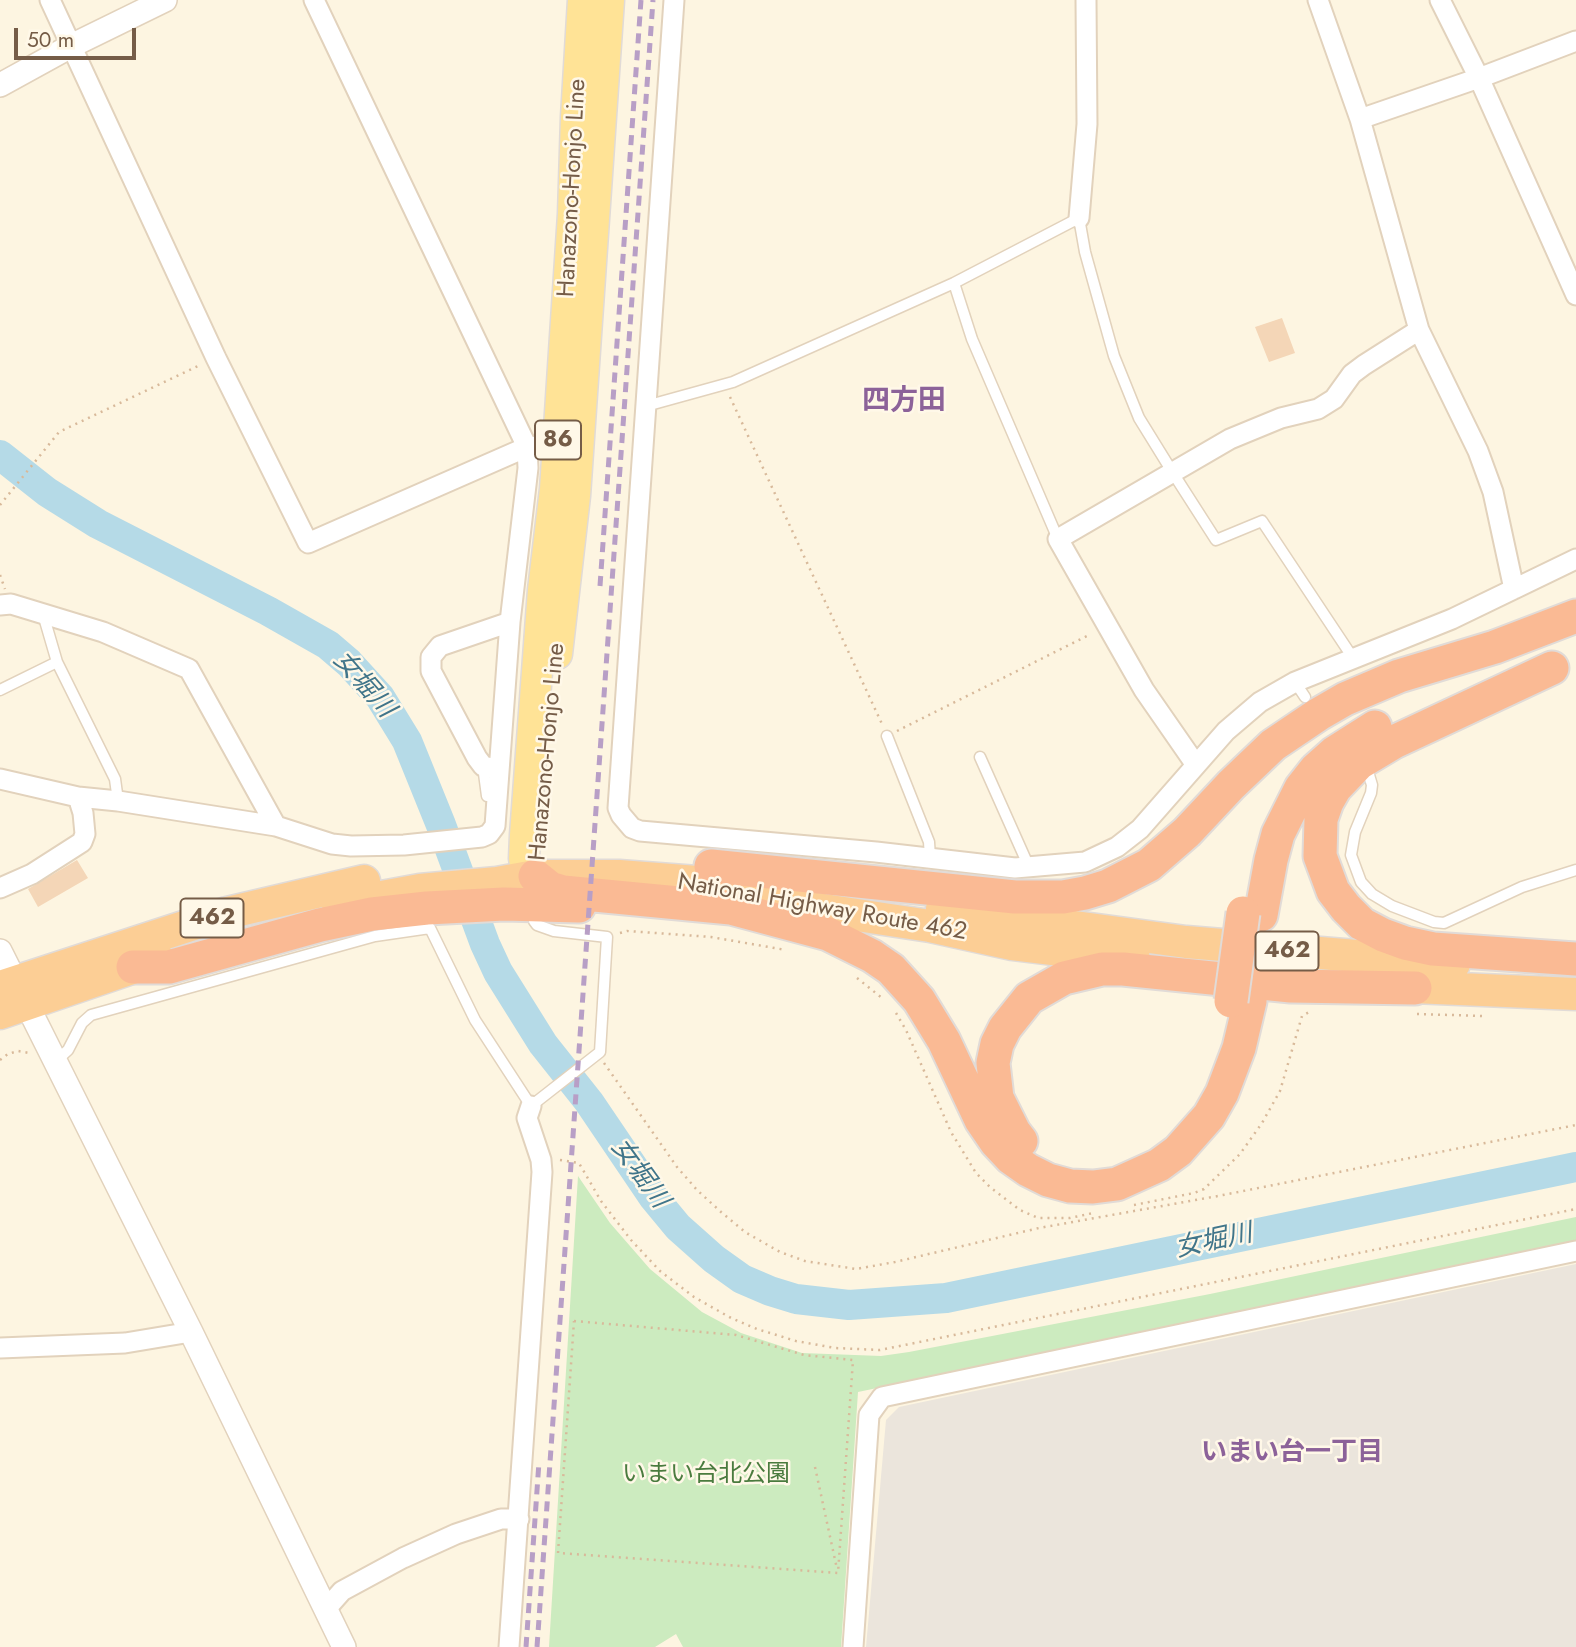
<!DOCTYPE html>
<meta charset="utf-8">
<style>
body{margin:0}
#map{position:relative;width:1576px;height:1647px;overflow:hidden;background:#fdf5e1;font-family:Jost,sans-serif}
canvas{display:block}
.scale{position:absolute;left:14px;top:28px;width:122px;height:32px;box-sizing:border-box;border:4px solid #755c47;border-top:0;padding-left:9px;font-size:21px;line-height:24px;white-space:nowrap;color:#755c47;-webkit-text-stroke:5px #fff8e8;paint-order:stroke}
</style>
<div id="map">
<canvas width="1576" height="1647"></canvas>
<div class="scale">50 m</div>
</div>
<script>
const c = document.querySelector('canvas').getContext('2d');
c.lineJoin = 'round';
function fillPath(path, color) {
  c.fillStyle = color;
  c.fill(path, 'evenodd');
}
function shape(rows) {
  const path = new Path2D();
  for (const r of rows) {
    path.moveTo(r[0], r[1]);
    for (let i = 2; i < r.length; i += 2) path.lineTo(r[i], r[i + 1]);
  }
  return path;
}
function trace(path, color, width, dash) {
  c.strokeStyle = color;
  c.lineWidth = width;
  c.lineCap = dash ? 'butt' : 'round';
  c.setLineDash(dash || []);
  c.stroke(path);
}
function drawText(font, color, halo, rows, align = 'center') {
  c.font = font + ' Jost,"Noto Sans JP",sans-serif';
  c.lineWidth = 5;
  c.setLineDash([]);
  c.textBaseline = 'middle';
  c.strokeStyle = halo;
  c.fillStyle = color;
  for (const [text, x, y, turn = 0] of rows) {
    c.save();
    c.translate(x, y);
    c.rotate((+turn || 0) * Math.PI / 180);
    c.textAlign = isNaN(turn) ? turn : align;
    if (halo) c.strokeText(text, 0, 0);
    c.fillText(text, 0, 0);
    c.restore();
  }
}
const industrial = shape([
 [1576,1264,1576,1647,866,1647,886,1420,899,1407]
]);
const green = shape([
 [578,1176,610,1223,650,1269,702,1312,741,1333,802,1353,881,1356,909,1352,1210,1294,1576,1217,1576,1242,858,1392,841,1647,683,1647,676,1634,655,1647,549,1647]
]);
const river = shape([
 [0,455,47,492,98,524,268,611,328,645,349,663,380,697,407,741,441,825,485,944,498,972,543,1044,589,1102,654,1198,678,1227,714,1259,742,1279,770,1291,796,1299,849,1305,946,1298,1576,1167]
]);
const building = shape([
 [1282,318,1295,353,1269,362,1255,327],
 [77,860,88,878,38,907,28,889]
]);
const path = shape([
 [730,397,882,724],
 [0,505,59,432,200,365],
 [0,575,5,589],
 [897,731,1091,634],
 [620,933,627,931,711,937,786,950],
 [857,978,882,998],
 [896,1013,906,1030,951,1132,976,1173,990,1187,1020,1210,1038,1218,1070,1218,1093,1213],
 [1417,1014,1484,1016],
 [0,1060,8,1054,18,1051,29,1053],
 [604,1063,677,1167,697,1190,721,1212,745,1232,780,1252,805,1261,856,1269,895,1262,1039,1228,1218,1196,1576,1125],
 [560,1160,579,1163,601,1201,631,1240,660,1271,694,1297,731,1318,757,1329,796,1341,835,1348,880,1350,1576,1209],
 [1134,1205,1194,1193,1204,1189,1240,1154,1262,1123,1280,1091,1302,1016,1309,1012],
 [574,1321,736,1335,804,1355,853,1360,838,1573,558,1553,574,1321],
 [815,1467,837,1569]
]);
const service = shape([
 [954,283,972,339,1058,539],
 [646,406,733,382,954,283,1079,218,1085,252,1114,356,1139,418,1173,473,1216,540,1262,521,1353,658],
 [43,614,57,662,115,779,118,801],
 [1295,682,1305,697],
 [0,690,57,662],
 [887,736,929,842,930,858],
 [980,757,1029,867],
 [483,766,487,796],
 [1369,775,1372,785,1371,793,1355,832,1351,855,1361,882,1372,894,1392,906,1434,922,1444,923,1522,887,1576,870],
 [56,1061,68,1050,82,1023,91,1015,375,936,430,928,475,1020,531,1106,600,1052,607,937,554,931,537,925,534,921]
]);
const minor = shape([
 [50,0,216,358,308,543,527,447,539,446],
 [674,0,618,808,621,815,632,828,640,831,876,852,1015,868,1085,862,1117,847,1140,829,1226,731,1260,702,1295,682,1452,619,1576,559],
 [1440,0,1479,78,1576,295],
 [1360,119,1479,78,1576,41],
 [1079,218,1087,124,1086,0],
 [1419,330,1478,451,1493,492,1514,589],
 [0,605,11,604,103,632,189,669,276,826],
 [1196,765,1144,690,1058,539,1230,439,1281,418,1318,409,1334,399,1352,374,1364,365,1419,330,1360,119,1318,0],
 [492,768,483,766,477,758,431,671,431,657,440,646,510,622],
 [0,779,78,797,118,801,276,826,332,844,351,846,404,845,482,837,489,834,495,826,510,622,528,468,527,447,314,0],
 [0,888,32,874,82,842,85,834,83,813,78,797],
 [0,1348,125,1343,191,1332],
 [326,1609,342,1591,403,1558,456,1534,501,1519,519,1519],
 [509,1647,542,1172,541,1160,527,1118,531,1106],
 [853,1647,869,1415,882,1397,1576,1251]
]);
const tertiary = shape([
 [0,85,71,46,165,0],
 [0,951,191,1332,344,1647]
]);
const primary = shape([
 [557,654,575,496,609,0],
 [535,876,524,859,525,835,543,590,555,489,573,214,576,117,583,0]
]);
const trunk = shape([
 [338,905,420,890,497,883,535,876,619,876,710,883,804,907,930,926,1012,944,1134,959],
 [942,909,1186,942,1454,964],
 [1390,986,1576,994],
 [0,987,227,913,364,881],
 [0,1013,158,959]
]);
const motorway = shape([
 [1552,668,1394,742,1359,763,1335,788,1327,802,1321,819,1320,856,1333,891,1346,908,1362,924,1383,935,1405,943,1433,949,1576,959],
 [711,866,1015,897,1063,897,1085,893,1108,886,1149,865,1187,832,1231,785,1273,745,1319,714,1345,699,1399,676,1495,647,1576,616],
 [535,876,550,888,563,892,731,908,828,934,872,956,891,969,919,1000,944,1041,981,1120,996,1142,1011,1158,1028,1170,1048,1180,1070,1186,1093,1187,1117,1184,1159,1165,1178,1151,1209,1116,1222,1093,1239,1048,1250,1001],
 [1261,915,1271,860,1278,834,1301,788,1316,769,1334,753,1375,727],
 [133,967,169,967,320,925,372,914,427,908,504,904,579,906],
 [1021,1141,1014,1132,997,1098,993,1063,997,1044,1005,1028,1029,998,1064,978,1102,969,1123,969,1291,986,1415,988]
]);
const rail = shape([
 [600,586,641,0],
 [526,1647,539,1462],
 [537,1647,653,0]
]);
const motorwayBridge = shape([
 [1231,1001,1243,913]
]);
const shields = [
 [558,440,46],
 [212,918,63],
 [1287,951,63]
];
const shieldNames = [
 ["86",558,440],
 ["462",212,918],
 ["462",1287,951]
];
const streetNames = [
 ["Hanazono-Honjo Line",573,188,-87],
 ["Hanazono-Honjo Line",548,752,-85],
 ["National Highway Route 462",822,908,10]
];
const parkNames = [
 ["いまい台北公園",706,1475]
];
const waterNames = [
 ["女堀川",363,685,49],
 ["女堀川",639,1174,54],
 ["女堀川",1214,1242,-12]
];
const neighbourhoodNames = [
 ["いまい台一丁目",1292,1454]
];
const quarterNames = [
 ["四方田",904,402]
];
fillPath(industrial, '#ebe5dc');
fillPath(green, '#ccebbf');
trace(river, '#b5dae7', 30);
fillPath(building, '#f4d6b7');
trace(service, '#e2d2bc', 13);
trace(minor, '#e2d2bc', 23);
trace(tertiary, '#e2d2bc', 26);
trace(primary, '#e1dbd7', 33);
trace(trunk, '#e1dbd7', 35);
trace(motorway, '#e1dbd7', 37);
trace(path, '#d8b99a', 2.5, [2, 5]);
trace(service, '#fff', 10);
trace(minor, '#fff', 19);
trace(tertiary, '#fff', 23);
trace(primary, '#ffe396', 30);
trace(trunk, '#fcce95', 32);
trace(motorway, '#faba94', 33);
trace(rail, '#b89fc6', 5, [10, 7]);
trace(motorwayBridge, '#e1dbd7', 37, []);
trace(motorwayBridge, '#faba94', 33);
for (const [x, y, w] of shields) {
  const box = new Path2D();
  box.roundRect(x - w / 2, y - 19.5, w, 39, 5);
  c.fillStyle = '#fff8e8';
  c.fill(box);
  trace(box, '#755c47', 2);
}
drawText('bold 23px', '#755c47', null, shieldNames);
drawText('24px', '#755c47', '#fff8e8', streetNames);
drawText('24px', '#4a7b3e', '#fff8e8', parkNames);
drawText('italic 26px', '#40758a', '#fff8e8', waterNames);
drawText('bold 26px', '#8c6299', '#fff8e8', neighbourhoodNames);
drawText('bold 28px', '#8c6299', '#fff8e8', quarterNames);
</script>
